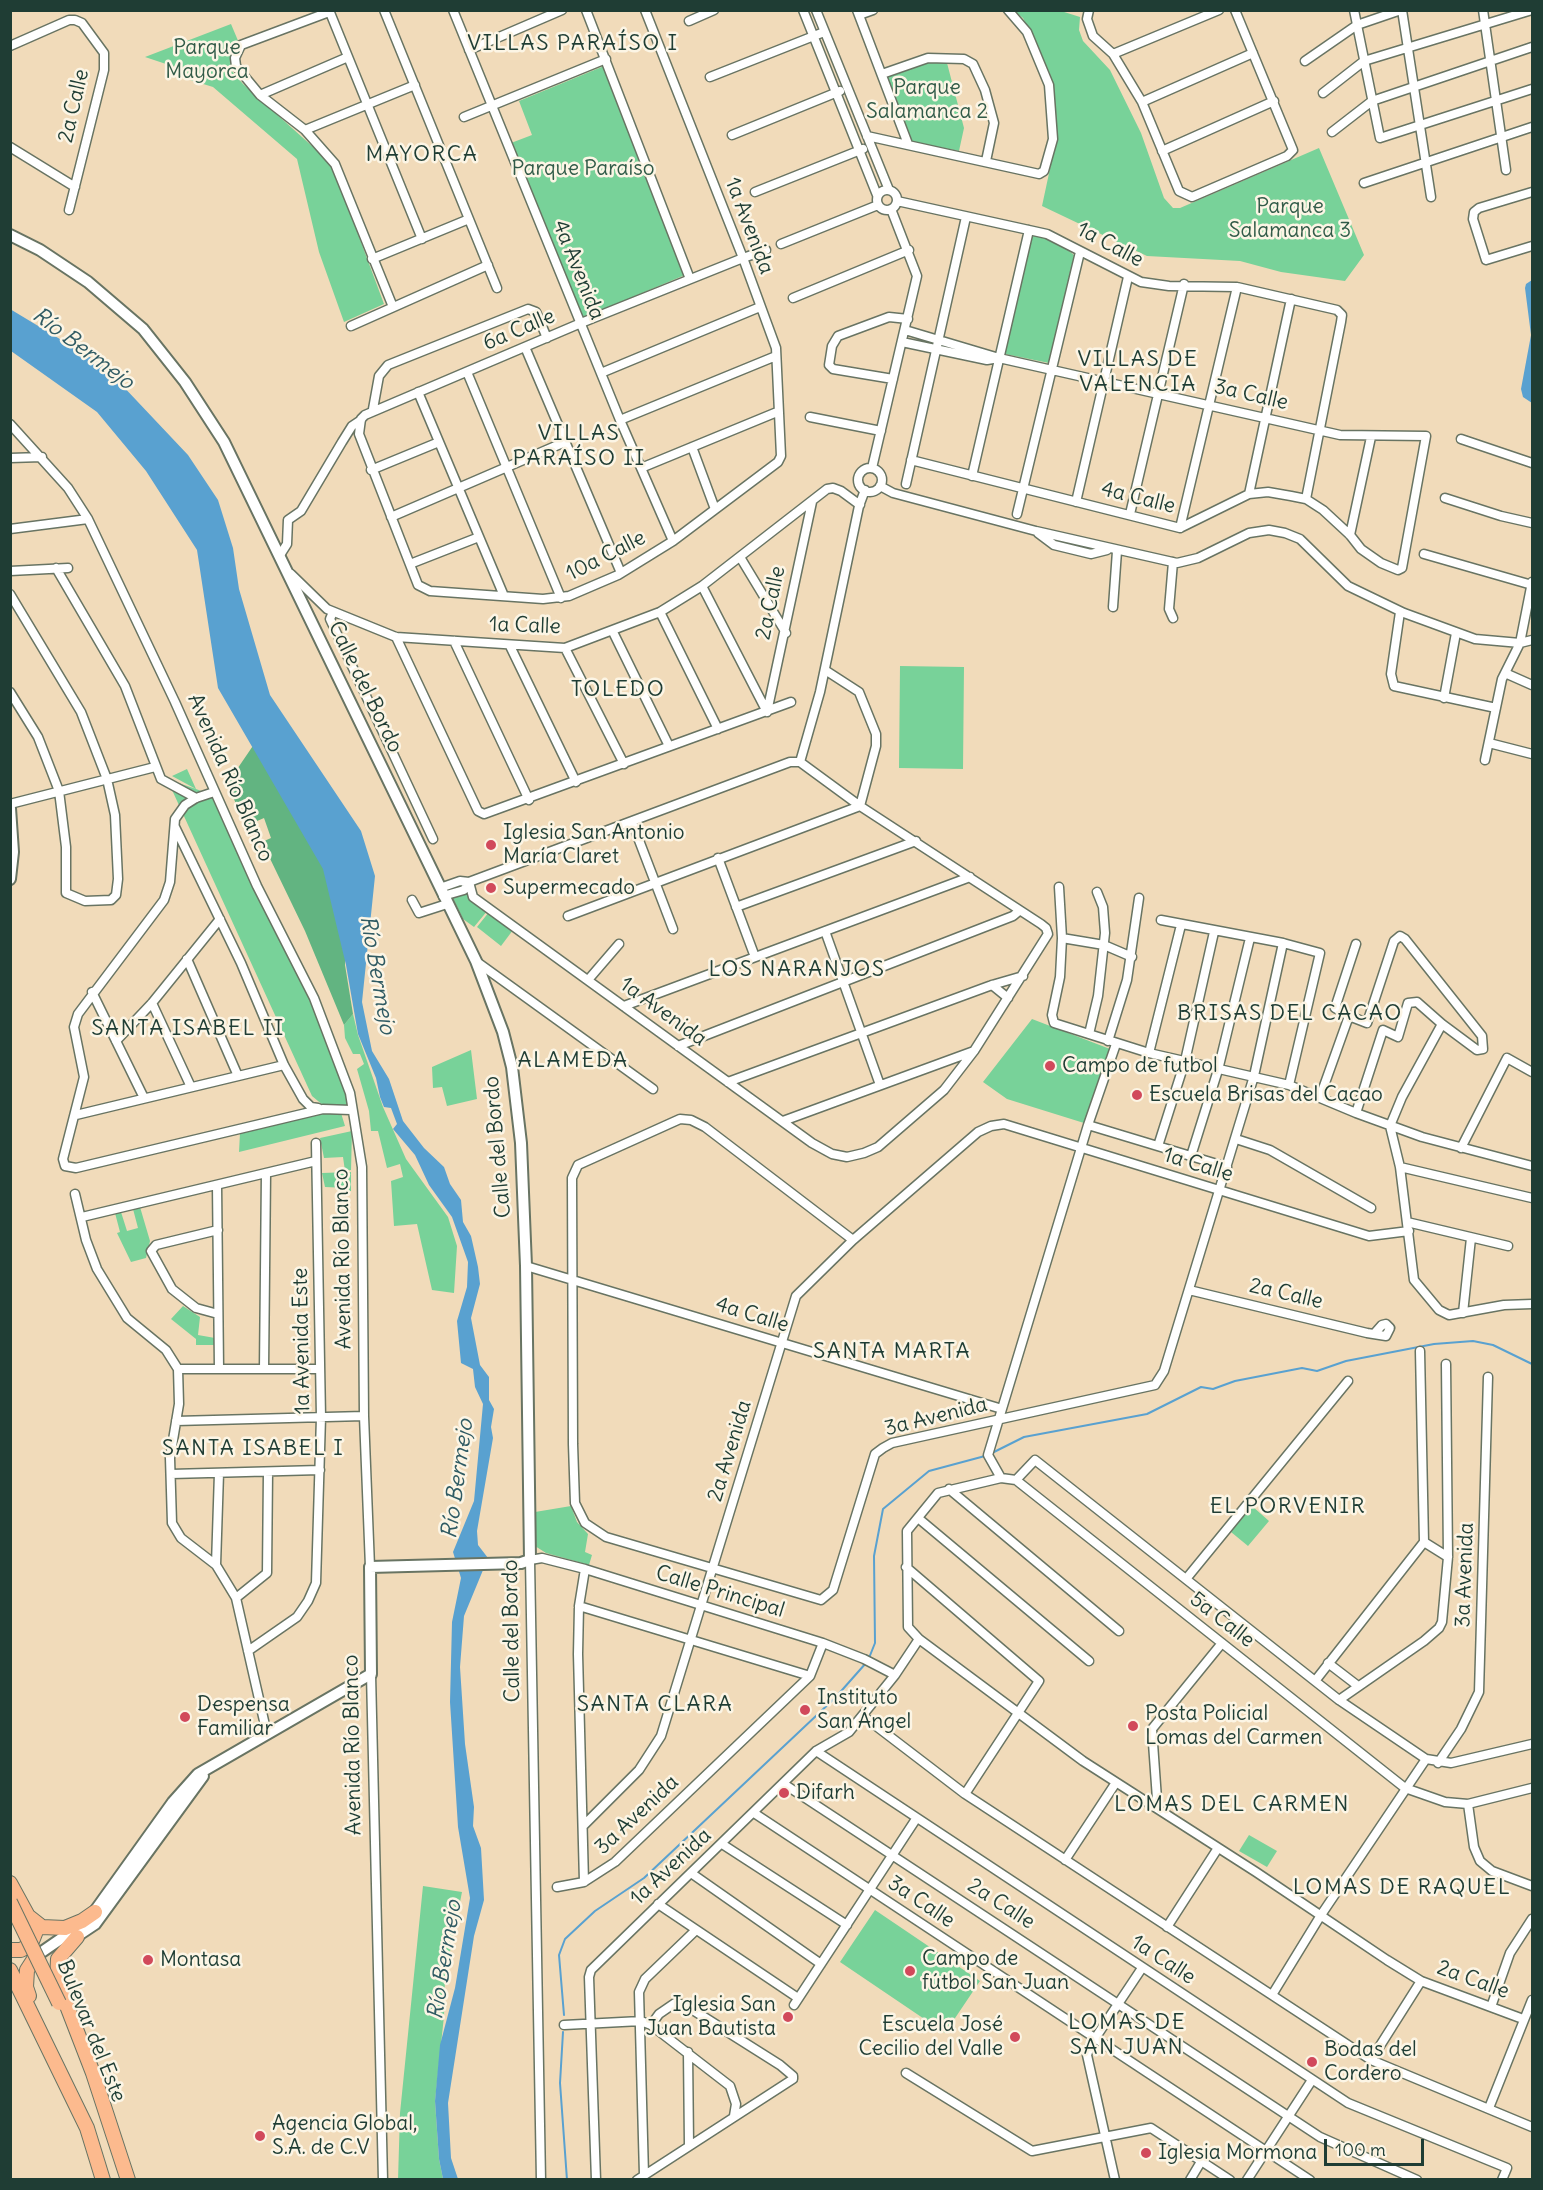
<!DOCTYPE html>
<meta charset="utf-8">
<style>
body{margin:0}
#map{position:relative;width:1543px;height:2190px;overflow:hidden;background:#f1dbba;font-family:Delius,sans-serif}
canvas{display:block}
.frame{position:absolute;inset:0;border:12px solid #1f3d34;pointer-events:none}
.scale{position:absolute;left:1324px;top:2139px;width:100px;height:27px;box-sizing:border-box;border:3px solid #1f3d34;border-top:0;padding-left:8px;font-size:18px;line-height:21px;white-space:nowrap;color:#1f3d34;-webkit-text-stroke:4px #fcf5e5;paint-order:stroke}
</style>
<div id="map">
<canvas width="1543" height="2190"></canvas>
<div class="frame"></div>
<div class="scale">100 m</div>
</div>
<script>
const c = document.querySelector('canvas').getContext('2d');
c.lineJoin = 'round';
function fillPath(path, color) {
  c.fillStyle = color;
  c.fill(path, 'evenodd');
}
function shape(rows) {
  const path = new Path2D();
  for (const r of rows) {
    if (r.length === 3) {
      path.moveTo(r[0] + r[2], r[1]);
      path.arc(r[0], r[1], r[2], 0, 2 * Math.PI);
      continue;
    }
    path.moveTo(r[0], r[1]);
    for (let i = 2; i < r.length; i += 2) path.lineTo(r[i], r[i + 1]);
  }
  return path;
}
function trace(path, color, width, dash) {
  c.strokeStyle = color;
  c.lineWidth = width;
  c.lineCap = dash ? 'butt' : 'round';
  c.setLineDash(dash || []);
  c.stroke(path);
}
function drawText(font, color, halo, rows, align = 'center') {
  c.font = font + ' Delius,sans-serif';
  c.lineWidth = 5;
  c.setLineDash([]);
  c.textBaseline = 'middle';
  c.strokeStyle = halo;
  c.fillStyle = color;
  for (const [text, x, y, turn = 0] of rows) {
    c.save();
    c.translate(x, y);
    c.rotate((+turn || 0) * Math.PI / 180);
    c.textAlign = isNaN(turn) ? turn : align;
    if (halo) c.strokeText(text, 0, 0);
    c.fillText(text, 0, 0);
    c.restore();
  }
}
const green = shape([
 [1014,11,1061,11,1080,17,1079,30,1083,41,1110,70,1141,133,1164,198,1173,208,1180,208,1319,148,1364,255,1345,281,1281,272,1240,261,1147,256,1042,206,1057,136,1056,111,1050,74,1023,18],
 [231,24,239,43,231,54,231,70,243,84,332,164,384,304,344,322,319,252,297,159,213,87,174,75,175,67,145,57],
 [925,63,947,63,964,128,959,151,912,142,887,77],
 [604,66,685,275,583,318,511,143,532,135,519,101],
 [1032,233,1059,243,1074,255,1049,363,1005,354],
 [900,666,964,667,963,769,899,768],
 [187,769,196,789,204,792,214,790,312,999,348,1096,346,1108,324,1106,312,1096,167,779,196,789,172,776],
 [463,890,488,910,474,927,463,919,452,896],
 [489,912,513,930,501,946,477,927],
 [353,1014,358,1035,383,1107,406,1159,448,1217,457,1246,454,1293,432,1290,417,1224,394,1226,391,1181,403,1177,400,1164,387,1168,378,1131,371,1131,369,1111,357,1069,364,1064,360,1054,353,1054,345,1038,344,1025],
 [1032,1019,1110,1049,1084,1123,1007,1099,983,1082],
 [471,1050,477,1099,447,1106,442,1087,433,1088,432,1067],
 [341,1113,345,1126,239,1152,240,1133,315,1114],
 [352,1131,351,1170,345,1171,343,1157,324,1158,320,1138],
 [351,1172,351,1191,348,1191,347,1188,325,1187,322,1173],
 [140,1207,150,1241,146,1258,131,1262,117,1233,120,1232,115,1213,121,1212,127,1231,138,1228,133,1209],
 [183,1306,200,1317,198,1335,215,1338,214,1345,196,1345,196,1339,171,1319],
 [571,1506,577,1522,588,1534,585,1552,592,1555,589,1565,546,1553,535,1546,535,1512],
 [1252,1506,1269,1521,1248,1546,1231,1532],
 [1249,1835,1277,1851,1267,1867,1239,1851],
 [423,1886,462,1892,445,1977,444,2016,435,2101,439,2159,443,2179,398,2180,400,2113],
 [875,1910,980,1981,945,2033,840,1962]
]);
const forest = shape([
 [263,731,345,895,345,965,353,1014,344,1025,305,931,262,842,271,838,264,818,248,825,243,816,248,813,245,805,238,808,227,784]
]);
const water = shape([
 [1532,280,1532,403,1523,397,1521,389,1531,335,1525,288,1526,284],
 [10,309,103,365,188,455,218,500,233,548,239,589,270,695,361,831,375,876,362,1002,372,1051,389,1079,403,1121,424,1148,444,1167,450,1184,461,1200,463,1222,471,1236,478,1267,480,1284,471,1318,480,1365,489,1377,489,1400,494,1409,491,1427,493,1438,477,1531,478,1545,488,1558,464,1616,460,1667,465,1744,474,1807,473,1826,481,1848,484,1900,474,1936,448,2103,451,2158,458,2179,443,2179,439,2159,435,2101,440,2045,455,1988,470,1898,458,1827,450,1702,452,1622,461,1578,453,1552,474,1501,483,1404,475,1387,473,1369,461,1363,457,1321,467,1287,468,1262,452,1217,429,1185,415,1155,393,1129,397,1124,391,1108,384,1107,380,1097,376,1078,358,1034,346,965,323,869,218,688,197,550,146,471,97,412,11,351]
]);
const stream = shape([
 [990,1454,1024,1437,1147,1414,1201,1387,1213,1389,1235,1381,1302,1368,1317,1371,1346,1361,1434,1344,1473,1341,1493,1345,1532,1364],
 [869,1658,875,1643,874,1556,883,1509,929,1471,985,1456],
 [564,2015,559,1955,565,1939,595,1911,644,1878,835,1698,866,1663],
 [563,2032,560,2083,567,2180]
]);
const minor = shape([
 [329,10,422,239],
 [384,10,497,288],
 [453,10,620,420,673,541],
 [586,10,690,279],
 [645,10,743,258,776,348,781,456,778,462,673,541,618,575,569,596,543,599,430,591,418,585,359,434,361,419,365,415,581,323,743,258,766,250],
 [803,10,877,195],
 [816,10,889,190],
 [857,10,908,144],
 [1089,10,1087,19,1093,36,1113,54,1142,102,1179,191,1192,197,1287,156,1293,150,1235,10],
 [1354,10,1380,138,1532,89],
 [1402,10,1431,197],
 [1483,10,1506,170],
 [329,12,241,45,235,58,236,66,260,95,305,130,335,164,393,307],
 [859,15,873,10],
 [689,21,714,10],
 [10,46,69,20,75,20,82,23,104,53,104,70,69,210],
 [469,50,562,10],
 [1113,54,1219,10],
 [1305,61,1357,25,1401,10],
 [882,74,928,58,964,59,973,64,985,90,994,123,986,161],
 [710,77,824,32],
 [1323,93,1364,61,1532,10],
 [260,95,348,57],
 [1142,102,1253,53],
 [464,117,606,59],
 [305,130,415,85],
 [1332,132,1372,101,1532,47],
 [732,135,840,91],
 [867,136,1039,174,1044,171,1053,139,1049,85,1027,32,1008,10],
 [10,147,75,187],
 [1162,151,1274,101],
 [1364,183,1532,127],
 [887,200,10],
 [755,192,863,149],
 [1532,192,1479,208,1474,212,1473,219,1486,260,1532,246],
 [897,201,1047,234,1141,282,1169,286,1237,287,1337,310,1342,315,1341,322,1306,499],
 [781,244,878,205],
 [372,259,469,219],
 [793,298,909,250],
 [351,326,488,265],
 [905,330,999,358,1340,435,1426,436,1402,568,1398,570,1381,563,1361,549,1350,535,1323,510,1306,499,1291,496,1268,492,1249,494,1180,528,911,460],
 [902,342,987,360,999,358],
 [525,347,621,573],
 [467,372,561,598],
 [601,373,760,307],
 [893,379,833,369,829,365,832,346,838,336,889,317,908,319],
 [418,392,504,596],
 [373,409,379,376,388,365,528,309,536,312,547,338],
 [810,417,881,431],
 [620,420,776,356],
 [10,424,68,488,88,519,175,702,257,886,314,998,350,1093,362,1167,364,1416,370,1567],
 [1461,439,1532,463],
 [692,447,715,509],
 [10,458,42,457],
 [641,468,777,412],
 [872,468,917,276,891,209],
 [870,480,12],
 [371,470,439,442],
 [972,476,1029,230],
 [906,484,966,217],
 [880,486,893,493,1036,531,1177,563,1198,558,1249,533,1269,530,1285,533,1300,539,1348,586,1404,613,1475,639,1520,643,1532,640],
 [1249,494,1291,299],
 [1445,498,1501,516,1532,523],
 [1076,502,1128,277],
 [1017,514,1080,252],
 [1130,514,1184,284],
 [391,517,565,442],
 [1180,528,1237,287],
 [10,529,88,519],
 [1038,533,1054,545,1091,554,1107,550],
 [1350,535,1371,437],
 [1424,554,1532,585],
 [280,555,287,544,288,520,301,511,342,442,352,426,361,420],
 [740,557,786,633],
 [1173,562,1169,609,1173,618],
 [410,564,479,537],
 [56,568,125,686,161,779,196,798],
 [10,571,68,568],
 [291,574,327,609,396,637,565,648,660,612,702,586,827,489,833,488,841,491,860,505],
 [702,586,767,712],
 [10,594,81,712,107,779,115,815,118,879,116,895,111,900,85,901,66,893,66,847,59,791,38,737,10,692],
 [1113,607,1117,551],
 [333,612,330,619,433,839],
 [660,612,718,729],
 [1400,612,1391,674,1394,686,1496,708],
 [613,632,669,746],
 [396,637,478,811,484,814,791,702],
 [454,641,529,800],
 [510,646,576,782],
 [565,648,624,764],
 [1505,673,1532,685],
 [1444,698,1456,633],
 [767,712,812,502],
 [1489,743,1532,754],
 [1485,760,1502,679,1520,643,1532,582],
 [800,762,820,692,859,506,865,490],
 [214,792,196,798,185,805,175,819,170,882,164,900,78,1014,74,1027,84,1077,63,1159,65,1166,76,1168,323,1109,351,1110],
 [10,804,155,767],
 [632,822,673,929],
 [175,827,241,963,284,1065,303,1099,311,1107,318,1108],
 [718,858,755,957],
 [469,882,473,897,812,1143,832,1154,847,1157,864,1153,878,1147,944,1090,974,1051,1048,934,1046,928,1041,924,860,806,800,762],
 [1059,887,1062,938,1060,977,1052,1015,1054,1023,1149,1053,1289,1085,1356,1113,1422,1137,1532,1166],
 [440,888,460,881,469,882],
 [443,896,464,890,469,882,790,762,800,762],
 [412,900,419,913,447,904],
 [736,907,916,841],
 [568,916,860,806,876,746,876,734,859,692,825,670],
 [1161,920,1283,943,1320,953,1289,1085],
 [825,931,880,1085],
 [1062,938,1104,945,1132,957],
 [187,959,238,1076],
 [477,962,653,1089],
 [588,980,619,944],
 [992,985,1008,998],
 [92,992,144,1098],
 [152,1003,191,1087],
 [624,1006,970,877],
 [1349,1016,1367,1023,1394,941,1400,936,1405,939,1482,1036,1483,1049,1477,1050,1442,1024],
 [1089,1034,1098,996,1105,933,1103,907,1097,892],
 [116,1041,152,1003,220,919],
 [1108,1041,1127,980,1139,898],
 [678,1046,1013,916,1019,911],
 [1149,1053,1181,925],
 [728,1082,992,985,1023,976],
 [1320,1097,1349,1016,1335,1008,1356,944],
 [1356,1113,1383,1030,1398,1037,1408,1003,1417,1002,1442,1024,1402,1097,1390,1126,1400,1167,1414,1280,1439,1310,1449,1315,1504,1305,1532,1304],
 [76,1115,284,1065],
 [783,1121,974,1051],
 [1088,1125,1227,1167],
 [1236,1139,1270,1150,1371,1208],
 [1158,1146,1185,1061,1214,932],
 [1461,1148,1507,1058,1532,1072],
 [1191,1156,1218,1070,1250,938],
 [1400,1167,1532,1198],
 [217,1185,219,1369],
 [75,1194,86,1240,97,1269,127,1318,166,1350,178,1369,179,1404,170,1458,172,1523,181,1538,216,1565,236,1598,267,1734],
 [82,1217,316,1161],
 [1407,1222,1508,1246],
 [218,1230,156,1245,151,1251,172,1289,196,1308,218,1314],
 [853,1240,705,1127,691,1120,680,1119,578,1165,572,1178,573,1444,575,1503,585,1523,606,1537,821,1600,833,1590,875,1454,883,1448,892,1443,1155,1385,1164,1371,1254,1076,1283,943],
 [526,1266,1002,1409],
 [1189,1290,1367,1333,1386,1336,1390,1328,1386,1324,1382,1325,1374,1334],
 [1463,1313,1471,1238],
 [178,1369,319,1369],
 [264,1369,266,1173],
 [176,1421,364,1416],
 [171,1474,320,1470],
 [1001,1478,988,1455,1088,1125,1116,1044],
 [1016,1480,1001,1478,938,1493,907,1531,908,1627,919,1639,1083,1761,1256,1872,1387,1960,1421,1981,1523,2019],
 [1016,1480,1035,1460,1339,1700,1426,1759,1451,1763,1532,1744],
 [1016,1480,1405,1788,1445,1802,1468,1804,1532,1788],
 [949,1489,1119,1631],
 [918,1518,1089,1661],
 [1424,1542,1448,1557],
 [216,1565,219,1473],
 [906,1567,1039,1681,965,1794],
 [1186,1579,1348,1381],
 [236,1598,267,1573,268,1472],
 [579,1606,810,1676],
 [248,1651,297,1617,308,1601,316,1583,321,1417,316,1143],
 [1328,1663,1358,1686],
 [371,1674,383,2180],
 [1315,1681,1424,1542,1420,1351],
 [1339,1700,1424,1641,1439,1628,1442,1622,1448,1557,1446,1364],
 [863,1716,965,1794,1371,2060,1532,2127],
 [816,1751,1348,2103,1507,2168,1502,2180],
 [1438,1763,1461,1729,1479,1692,1488,1377],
 [784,1784,1320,2137,1417,2180],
 [1468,1804,1474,1847,1480,1861,1492,1871,1532,1886],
 [1152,1806,1157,1799,1152,1729,1222,1643],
 [754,1813,1310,2180],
 [583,1826,639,1770,661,1736,796,1296,853,1240,978,1132,991,1126,1004,1124,1369,1236,1409,1231],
 [722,1844,847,1925],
 [1065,1860,1115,1784],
 [691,1873,821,1964],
 [584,1882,578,1654,579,1606,585,1569],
 [557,1887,584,1882,615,1862,810,1676,823,1643],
 [658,1904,798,1998],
 [1167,1927,1218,1848],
 [1272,1995,1321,1915,1426,1759],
 [794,2005,916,1819],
 [1491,2007,1510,1953,1532,1919],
 [564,2025,641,2021,651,2025,730,2086,736,2104,734,2116],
 [688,2052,689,2145],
 [1371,2060,1421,1981],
 [906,2073,1032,2151,1151,2128,1230,2180],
 [1489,2108,1532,2000],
 [644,2175,639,1992,645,1979,696,1930],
 [541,2180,530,1560,542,1558,585,1569,823,1643,864,1659,895,1675],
 [596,2180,589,1977,591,1970,816,1751,849,1732,895,1675,919,1639],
 [637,2180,793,2079,793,2076,780,2065,685,2005,675,2003,659,2014,651,2025],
 [1115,2180,1087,2055,1090,2046,1142,1968],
 [1190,2180,1202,2160],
 [1247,2180,1312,2080]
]);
const tertiary = shape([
 [10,235,40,250,88,282,143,329,185,382,224,442,476,961,503,1032,512,1067,521,1143,526,1266,530,1560,521,1563,370,1567,371,1674,198,1774,173,1802,90,1918],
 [10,808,13,852,10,879],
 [71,1940,95,1924,203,1776],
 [36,1956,78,1927]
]);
const trunk = shape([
 [10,1883,28,1916,42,1927,65,1928,82,1921,95,1912],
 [77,1937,58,1959,57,1980,93,2073,128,2180],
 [11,1950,21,1950,31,1944,36,1931,34,1922],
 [10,1970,87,2128,103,2180],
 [29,1996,26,1987,27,1970,36,1956]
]);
const trunkBridge = shape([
 [10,1902,59,2003]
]);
const markers = [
 [491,845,6,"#d1495b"],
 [491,888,6,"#d1495b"],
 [1050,1066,6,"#d1495b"],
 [1137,1095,6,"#d1495b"],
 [805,1710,6,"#d1495b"],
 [185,1717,6,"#d1495b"],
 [1133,1726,6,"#d1495b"],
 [784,1793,6,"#d1495b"],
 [148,1960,6,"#d1495b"],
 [910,1971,6,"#d1495b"],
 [788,2017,6,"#d1495b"],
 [1015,2037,6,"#d1495b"],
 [1312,2062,6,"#d1495b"],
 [260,2136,6,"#d1495b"],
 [1146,2153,6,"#d1495b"]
];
const parkNames = [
 ["Parque",207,48],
 ["Mayorca",207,72],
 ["Parque",927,88],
 ["Salamanca 2",927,112],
 ["Parque Paraíso",583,169],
 ["Parque",1290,207],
 ["Salamanca 3",1290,231]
];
const streetNames = [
 ["2a Calle",74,106,-77],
 ["1a Avenida",749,226,69],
 ["1a Calle",1110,245,28],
 ["4a Avenida",578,270,68],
 ["6a Calle",519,330,-23],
 ["3a Calle",1251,395,13],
 ["4a Calle",1138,498,14],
 ["10a Calle",606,556,-27],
 ["2a Calle",771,603,-78],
 ["1a Calle",525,626,2],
 ["Calle del Bordo",365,687,64],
 ["Avenida Río Blanco",230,778,66],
 ["1a Avenida",663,1012,36],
 ["Calle del Bordo",498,1147,-95],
 ["1a Calle",1198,1165,17],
 ["Avenida Río Blanco",343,1259,-91],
 ["2a Calle",1286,1294,13],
 ["4a Calle",752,1315,17],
 ["1a Avenida Este",302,1341,-91],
 ["3a Avenida",936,1417,-14],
 ["2a Avenida",730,1451,-73],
 ["3a Avenida",1465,1575,-88],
 ["Calle Principal",720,1592,17],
 ["5a Calle",1222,1620,38],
 ["Calle del Bordo",512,1631,-91],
 ["Avenida Río Blanco",353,1745,-91],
 ["3a Avenida",637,1815,-43],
 ["1a Avenida",671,1867,-43],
 ["3a Calle",921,1902,34],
 ["2a Calle",1001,1904,33],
 ["1a Calle",1163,1960,33],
 ["2a Calle",1473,1980,20],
 ["Bulevar del Este",91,2031,68]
];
const poiNames = [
 ["Iglesia San Antonio",503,833],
 ["María Claret",503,857],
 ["Supermecado",503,888],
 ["Campo de futbol",1062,1066],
 ["Escuela Brisas del Cacao",1149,1095],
 ["Instituto",817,1698],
 ["San Ángel",817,1722],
 ["Despensa",197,1705],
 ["Familiar",197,1729],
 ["Posta Policial",1145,1714],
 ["Lomas del Carmen",1145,1738],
 ["Difarh",796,1793],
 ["Campo de",922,1959],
 ["fútbol San Juan",922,1983],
 ["Montasa",160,1960],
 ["Iglesia San",776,2005,"right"],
 ["Juan Bautista",776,2029,"right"],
 ["Escuela José",1003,2025,"right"],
 ["Cecilio del Valle",1003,2049,"right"],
 ["Bodas del",1324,2050],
 ["Cordero",1324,2074],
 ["Agencia Global,",272,2124],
 ["S.A. de C.V",272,2148],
 ["Iglesia Mormona",1158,2153]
];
const neighbourhoodNames = [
 ["VILLAS PARAÍSO I",573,44],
 ["MAYORCA",422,155],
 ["VILLAS DE",1138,360],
 ["VALENCIA",1138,385],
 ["VILLAS",579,434],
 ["PARAÍSO II",579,459],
 ["TOLEDO",618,690],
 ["LOS NARANJOS",797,970],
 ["BRISAS DEL CACAO",1290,1014],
 ["SANTA ISABEL II",188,1029],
 ["ALAMEDA",573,1061],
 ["SANTA MARTA",892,1352],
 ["SANTA ISABEL I",253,1449],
 ["EL PORVENIR",1288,1507],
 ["SANTA CLARA",655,1705],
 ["LOMAS DEL CARMEN",1232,1805],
 ["LOMAS DE RAQUEL",1402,1888],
 ["LOMAS DE",1127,2023],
 ["SAN JUAN",1127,2048]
];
const waterNames = [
 ["Río Bermejo",83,349,37],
 ["Río Bermejo",377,975,80],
 ["Río Bermejo",458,1479,-82],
 ["Río Bermejo",445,1960,-81]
];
fillPath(green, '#78d299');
fillPath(forest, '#62b481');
fillPath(water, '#59a1d0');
trace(stream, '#59a1d0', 2);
trace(minor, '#687463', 11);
trace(tertiary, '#687463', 14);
trace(trunk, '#687463', 16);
trace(minor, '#fff', 8);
trace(tertiary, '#fff', 10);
trace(trunk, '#fcba8e', 14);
trace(trunkBridge, '#687463', 16, []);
trace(trunkBridge, '#fcba8e', 14);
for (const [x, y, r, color] of markers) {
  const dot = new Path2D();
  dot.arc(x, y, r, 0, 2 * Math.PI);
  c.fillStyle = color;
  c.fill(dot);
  trace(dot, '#fcf5e5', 2);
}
drawText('21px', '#315b48', '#fcf5e5', parkNames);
drawText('21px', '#1f3d34', '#fcf5e5', streetNames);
drawText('21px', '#1f3d34', '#fcf5e5', poiNames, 'left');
c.letterSpacing = '1.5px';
drawText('22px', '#1f3d34', '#fcf5e5', neighbourhoodNames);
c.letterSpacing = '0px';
drawText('italic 22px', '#305b63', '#fcf5e5', waterNames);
</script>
